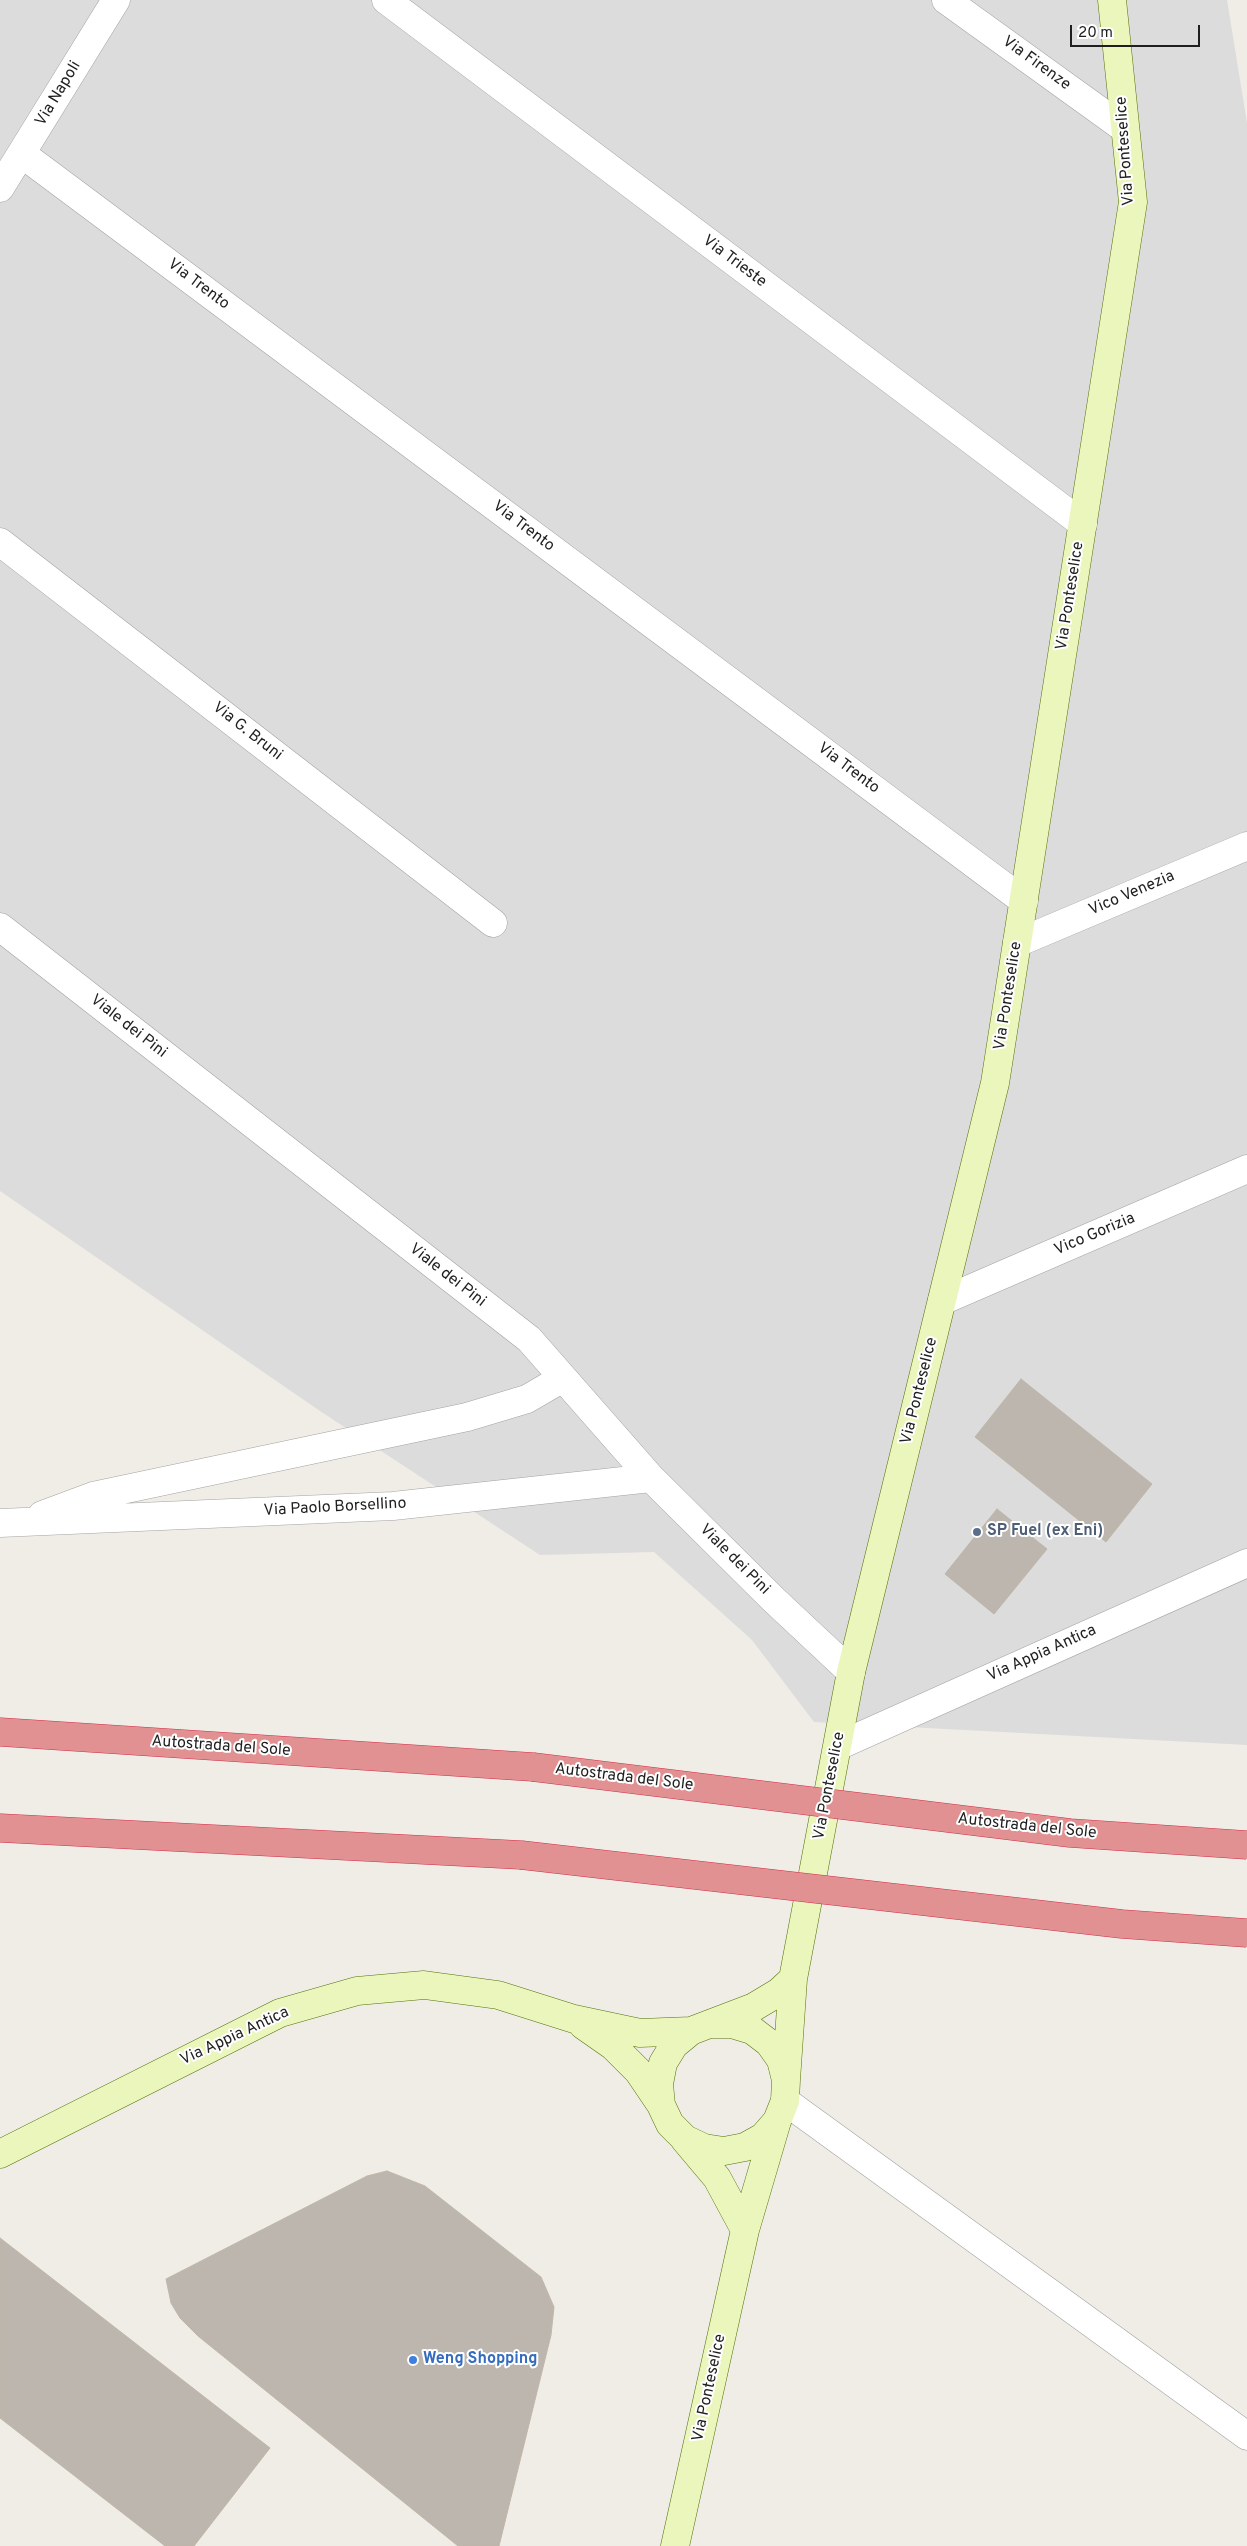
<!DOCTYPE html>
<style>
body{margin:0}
#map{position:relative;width:1247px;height:2546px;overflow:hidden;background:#efede5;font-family:Overpass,sans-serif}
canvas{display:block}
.scale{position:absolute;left:1070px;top:25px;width:130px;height:22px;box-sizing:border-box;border:2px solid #1f1f1f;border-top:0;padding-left:6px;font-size:15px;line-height:18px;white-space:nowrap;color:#1f1f1f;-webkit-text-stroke:4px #fff;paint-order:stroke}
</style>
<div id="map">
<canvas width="1247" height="2546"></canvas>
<div class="scale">20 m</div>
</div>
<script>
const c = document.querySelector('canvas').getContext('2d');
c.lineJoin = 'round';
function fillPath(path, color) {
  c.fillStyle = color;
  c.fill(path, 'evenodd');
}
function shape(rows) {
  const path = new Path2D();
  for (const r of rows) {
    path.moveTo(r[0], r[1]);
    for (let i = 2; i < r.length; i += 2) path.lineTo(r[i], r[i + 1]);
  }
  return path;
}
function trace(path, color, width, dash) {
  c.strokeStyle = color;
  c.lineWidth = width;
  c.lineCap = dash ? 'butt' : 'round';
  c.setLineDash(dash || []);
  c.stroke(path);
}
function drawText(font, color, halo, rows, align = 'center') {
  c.font = font + ' Overpass,sans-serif';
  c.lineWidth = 4;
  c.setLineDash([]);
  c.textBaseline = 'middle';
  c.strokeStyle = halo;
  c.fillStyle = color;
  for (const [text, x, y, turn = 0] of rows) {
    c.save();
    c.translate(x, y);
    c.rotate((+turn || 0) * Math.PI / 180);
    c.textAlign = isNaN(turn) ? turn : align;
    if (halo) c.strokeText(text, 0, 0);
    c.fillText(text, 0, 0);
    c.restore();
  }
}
const residential = shape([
 [0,0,1227,0,1247,123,1247,1745,814,1722,752,1640,654,1552,540,1555,320,1411,0,1191]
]);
const building = shape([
 [1021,1379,1152,1484,1106,1542,975,1437,1021,1379],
 [997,1509,1047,1549,994,1614,945,1574,997,1509],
 [387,2171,425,2186,541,2277,554,2307,551,2335,499,2546,458,2546,198,2336,180,2318,171,2303,166,2279,367,2176,387,2171],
 [0,2238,270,2448,194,2546,165,2546,0,2418,0,2238]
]);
const street = shape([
 [386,0,1083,524],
 [946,0,1125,129],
 [22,154,1024,901],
 [0,188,116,0],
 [0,542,493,923],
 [0,927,529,1339,651,1478,774,1600,851,1672],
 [1017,943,1247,846],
 [942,1301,1247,1169],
 [42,1515,93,1496,467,1417,527,1399,563,1378],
 [0,1523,393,1506,651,1478],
 [838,1746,1247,1563],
 [785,2101,1247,2436]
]);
const secondary = shape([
 [711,2024,732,2024,752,2030,769,2043,781,2060,786,2080,785,2101,777,2121,763,2137,745,2147,724,2151,704,2148,685,2139,670,2124,661,2105,659,2084,663,2063,674,2045,691,2031,754,2007,779,1992,793,1979],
 [583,2025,613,2046,638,2071,661,2105],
 [786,2080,793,1979,851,1672,995,1083,1133,202,1112,0],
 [685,2140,717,2178,745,2230],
 [0,2154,280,2013,357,1991,424,1985,498,1995,574,2019,640,2033,691,2031],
 [675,2546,745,2230,777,2121]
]);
const highway = shape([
 [0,1732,533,1767],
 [0,1828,521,1855]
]);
const highwayBridge = shape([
 [533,1767,1070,1833,1247,1845],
 [521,1855,1122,1924,1247,1933]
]);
const markers = [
 [977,1532,5,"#5c6f8a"],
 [413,2360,5,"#3f7fe0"]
];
const streetNames = [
 ["Via Firenze",1036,64,36],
 ["Via Napoli",59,94,-59],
 ["Via Ponteselice",1126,151,-94],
 ["Via Trieste",734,262,37],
 ["Via Trento",198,285,37],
 ["Via Trento",523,527,37],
 ["Via Ponteselice",1071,596,-81],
 ["Via G. Bruni",247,732,38],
 ["Via Trento",848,769,37],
 ["Vico Venezia",1132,894,-23],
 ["Via Ponteselice",1009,996,-81],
 ["Viale dei Pini",128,1027,38],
 ["Vico Gorizia",1095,1235,-23],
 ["Viale dei Pini",447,1276,38],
 ["Via Ponteselice",920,1391,-76],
 ["Via Paolo Borsellino",335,1508,-3],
 ["Viale dei Pini",734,1560,45],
 ["Via Appia Antica",1042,1654,-24],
 ["Autostrada del Sole",221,1747,4],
 ["Autostrada del Sole",624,1778,7],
 ["Via Ponteselice",830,1786,-79],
 ["Autostrada del Sole",1027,1827,6],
 ["Via Appia Antica",235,2037,-25],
 ["Via Ponteselice",710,2388,-78]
];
const serviceNames = [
 ["SP Fuel (ex Eni)",987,1532]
];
const shopNames = [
 ["Weng Shopping",423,2360]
];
fillPath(residential, '#dddcdc');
fillPath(building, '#bcb6af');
trace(building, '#c0b6a8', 1);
trace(street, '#a3a3a3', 29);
trace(secondary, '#55710a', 29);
trace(highway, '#d22d4b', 29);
trace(street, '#fff', 28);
trace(secondary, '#eaf6bc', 28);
trace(highway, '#e29193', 28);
trace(highwayBridge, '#d22d4b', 29, []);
trace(highwayBridge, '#e29193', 28);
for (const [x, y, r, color] of markers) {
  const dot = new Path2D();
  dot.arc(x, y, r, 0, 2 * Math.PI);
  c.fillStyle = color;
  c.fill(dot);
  trace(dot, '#fff', 2);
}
drawText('16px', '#1f1f1f', '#fff', streetNames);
drawText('bold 16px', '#4e5e75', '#fff', serviceNames, 'left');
drawText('bold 16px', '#366cbe', '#fff', shopNames, 'left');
</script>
